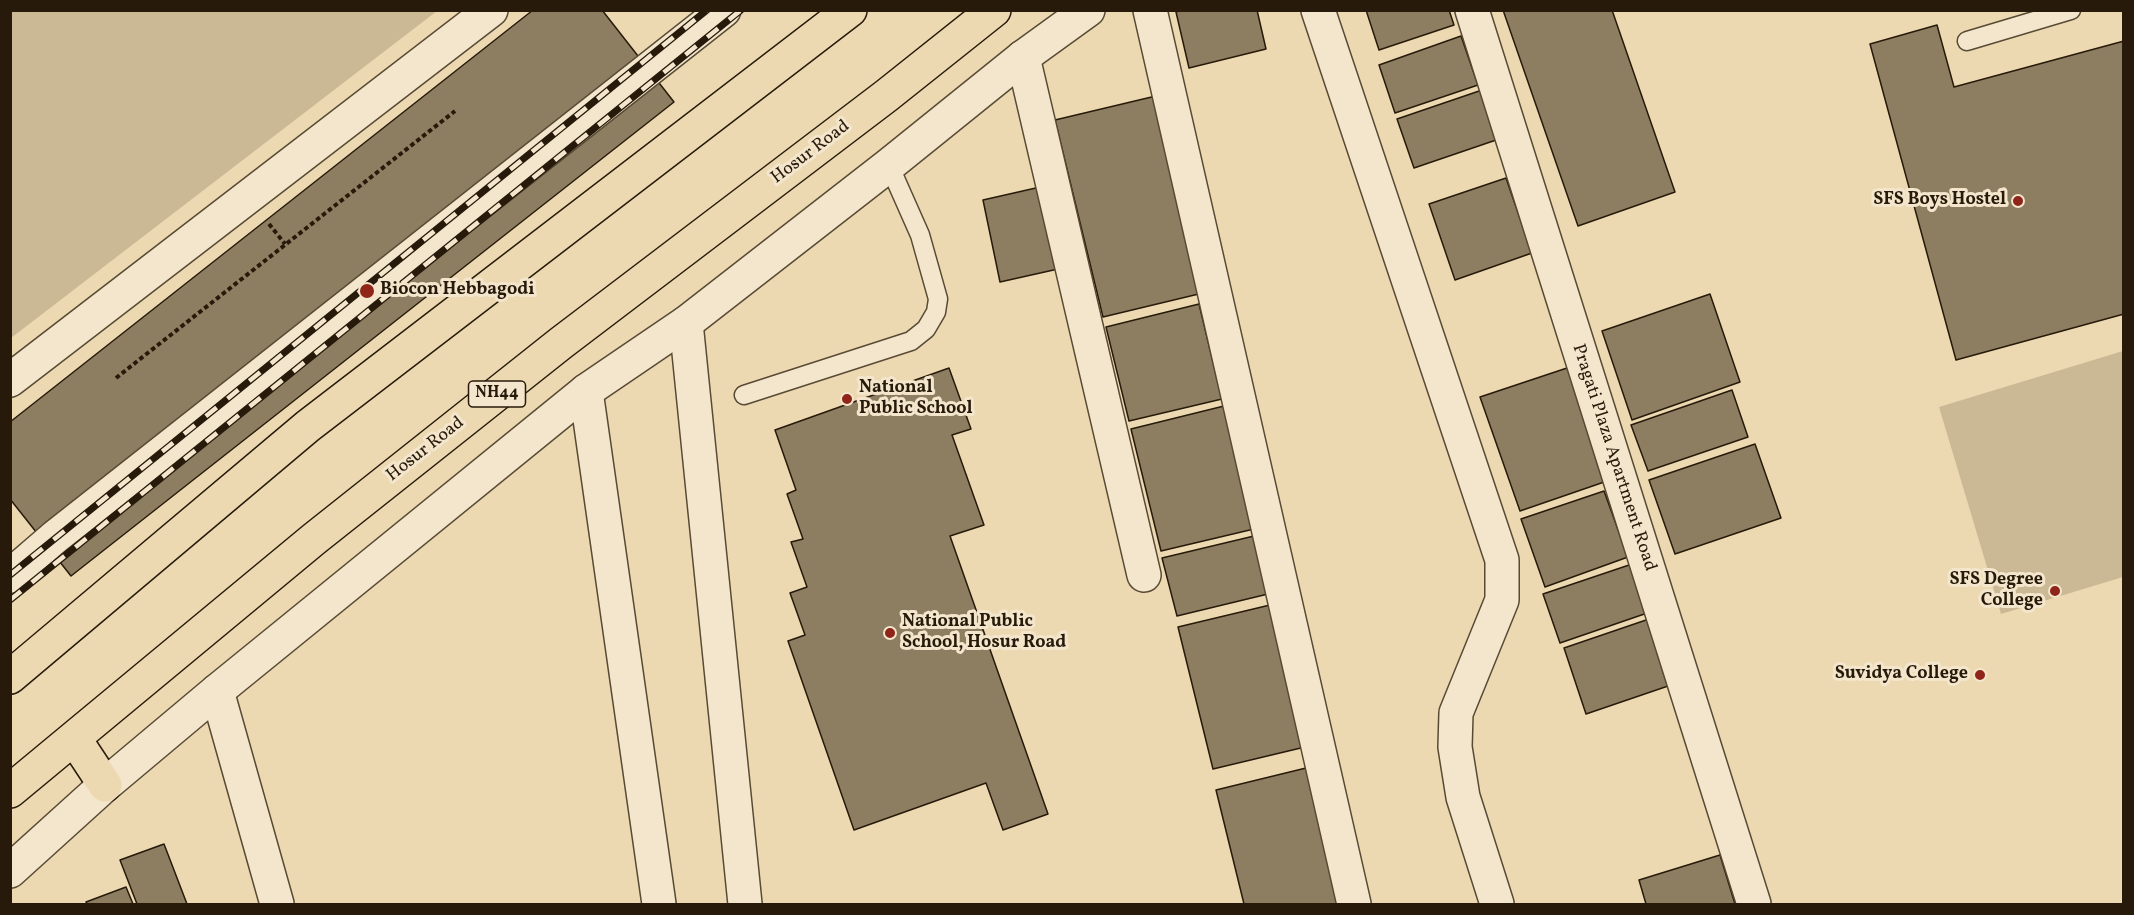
<!DOCTYPE html>
<style>
body{margin:0}
#map{position:relative;width:2134px;height:915px;overflow:hidden;background:#ecd9b1;font-family:Vollkorn,serif}
canvas{display:block}
.frame{position:absolute;inset:0;border:12px solid #271a0a;pointer-events:none}
</style>
<div id="map">
<canvas width="2134" height="915"></canvas>
<div class="frame"></div>
</div>
<script>
const c = document.querySelector('canvas').getContext('2d');
c.lineJoin = 'round';
function fillPath(path, color) {
  c.fillStyle = color;
  c.fill(path, 'evenodd');
}
function shape(rows) {
  const path = new Path2D();
  for (const r of rows) {
    path.moveTo(r[0], r[1]);
    for (let i = 2; i < r.length; i += 2) path.lineTo(r[i], r[i + 1]);
  }
  return path;
}
function trace(path, color, width, dash) {
  c.strokeStyle = color;
  c.lineWidth = width;
  c.lineCap = dash ? 'butt' : 'round';
  c.setLineDash(dash || []);
  c.stroke(path);
}
function drawText(font, color, halo, rows, align = 'center') {
  c.font = font + ' Vollkorn,serif';
  c.lineWidth = 6;
  c.setLineDash([]);
  c.textBaseline = 'middle';
  c.strokeStyle = halo;
  c.fillStyle = color;
  for (const [text, x, y, turn = 0] of rows) {
    c.save();
    c.translate(x, y);
    c.rotate((+turn || 0) * Math.PI / 180);
    c.textAlign = isNaN(turn) ? turn : align;
    if (halo) c.strokeText(text, 0, 0);
    c.fillText(text, 0, 0);
    c.restore();
  }
}
const green = shape([
 [11,10,437,10,437,11,11,338],
 [2123,351,2123,577,2001,614,1939,407]
]);
const building = shape([
 [533,10,602,10,674,102,71,576,10,499,10,422,533,10],
 [1182,10,1257,10,1266,49,1189,68,1176,12,1182,10],
 [1366,10,1449,10,1454,25,1379,50,1366,10],
 [1503,10,1612,10,1675,192,1578,226,1503,10],
 [1937,25,1954,87,2124,41,2124,314,1956,360,1870,44,1937,25],
 [1461,36,1478,85,1395,113,1379,65,1461,36],
 [1485,89,1502,138,1414,168,1397,119,1485,89],
 [1160,95,1207,292,1103,317,1055,120,1160,95],
 [1506,178,1532,253,1455,280,1429,204,1506,178],
 [1049,185,1067,267,1000,282,983,200,1049,185],
 [1710,294,1740,382,1632,420,1602,331,1710,294],
 [1199,304,1222,399,1129,421,1106,327,1199,304],
 [1570,367,1610,480,1520,511,1480,397,1570,367],
 [949,368,971,429,952,435,984,525,950,536,1048,814,1003,830,986,783,854,830,788,641,805,635,790,593,807,587,791,542,803,539,787,494,796,490,775,430,949,368],
 [1732,390,1748,437,1648,471,1631,425,1732,390],
 [1224,406,1254,529,1161,551,1131,429,1224,406],
 [1755,444,1781,518,1675,554,1649,480,1755,444],
 [1604,491,1628,557,1545,587,1521,519,1604,491],
 [1254,536,1268,594,1177,616,1162,558,1254,536],
 [1638,562,1656,610,1560,643,1543,594,1638,562],
 [1270,605,1305,747,1213,769,1178,627,1270,605],
 [1649,619,1671,685,1586,714,1564,648,1649,619],
 [1306,768,1340,904,1244,904,1216,790,1306,768],
 [164,844,187,904,137,904,120,860,164,844],
 [1720,855,1735,904,1646,904,1639,880,1720,855],
 [126,887,133,904,87,904,86,902,126,887]
]);
const path = shape([
 [269,224,285,244],
 [116,378,455,111]
]);
const service = shape([
 [1967,41,2071,10],
 [744,395,911,341,926,329,936,312,938,299,920,235,889,165]
]);
const minor = shape([
 [1150,10,1354,904],
 [1318,10,1502,560,1502,600,1456,713,1455,747,1463,797,1497,904],
 [1472,10,1754,904],
 [1023,57,1144,575],
 [686,323,745,904],
 [10,380,491,10],
 [586,391,659,904],
 [217,691,277,904]
]);
const tertiary = shape([
 [10,576,55,537,724,10],
 [10,871,105,785,217,691,586,391,686,323,889,165,1023,57,1088,10]
]);
const trunk = shape([
 [10,677,308,426,850,10],
 [74,738,105,785],
 [10,791,314,539,561,343,886,96,994,10]
]);
const rail = shape([
 [10,575,707,10],
 [10,600,741,10]
]);
const markers = [
 [2018,201,6,"#8f2418"],
 [367,291,8,"#8f2418"],
 [847,399,6,"#8f2418"],
 [2055,591,6,"#8f2418"],
 [890,633,6,"#8f2418"],
 [1980,675,6,"#8f2418"]
];
const shields = [
 [497,394,57]
];
const shieldNames = [
 ["NH44",497,394]
];
const streetNames = [
 ["Hosur Road",811,153,-37],
 ["Hosur Road",426,450,-38],
 ["Pragati Plaza Apartment Road",1613,458,72]
];
const poiNames = [
 ["SFS Boys Hostel",2006,201],
 ["Biocon Hebbagodi",380,291,"left"],
 ["National",859,389,"left"],
 ["Public School",859,410,"left"],
 ["SFS Degree",2043,581],
 ["College",2043,602],
 ["National Public",902,623,"left"],
 ["School, Hosur Road",902,644,"left"],
 ["Suvidya College",1968,675]
];
fillPath(green, '#cbb995');
fillPath(building, '#8d7d61');
trace(building, '#271a0a', 1.5);
trace(service, '#584a34', 21);
trace(minor, '#584a34', 36);
trace(tertiary, '#584a34', 36);
trace(trunk, '#271a0a', 36);
trace(path, '#271a0a', 4, [4.5, 3]);
trace(service, '#f3e6cc', 18);
trace(minor, '#f3e6cc', 33);
trace(tertiary, '#f3e6cc', 33);
trace(trunk, '#ecd9b1', 33);
trace(rail, '#271a0a', 7);
trace(rail, '#f3e6cc', 4.5, [14]);
for (const [x, y, r, color] of markers) {
  const dot = new Path2D();
  dot.arc(x, y, r, 0, 2 * Math.PI);
  c.fillStyle = color;
  c.fill(dot);
  trace(dot, '#f3e6cc', 2);
}
for (const [x, y, w] of shields) {
  const box = new Path2D();
  box.roundRect(x - w / 2, y - 13, w, 26, 4.5);
  c.fillStyle = '#f3e6cc';
  c.fill(box);
  trace(box, '#271a0a', 1.5);
}
drawText('bold 16px', '#271a0a', null, shieldNames);
drawText('18px', '#271a0a', '#f3e6cc', streetNames);
drawText('bold 18px', '#271a0a', '#f3e6cc', poiNames, 'right');
</script>
